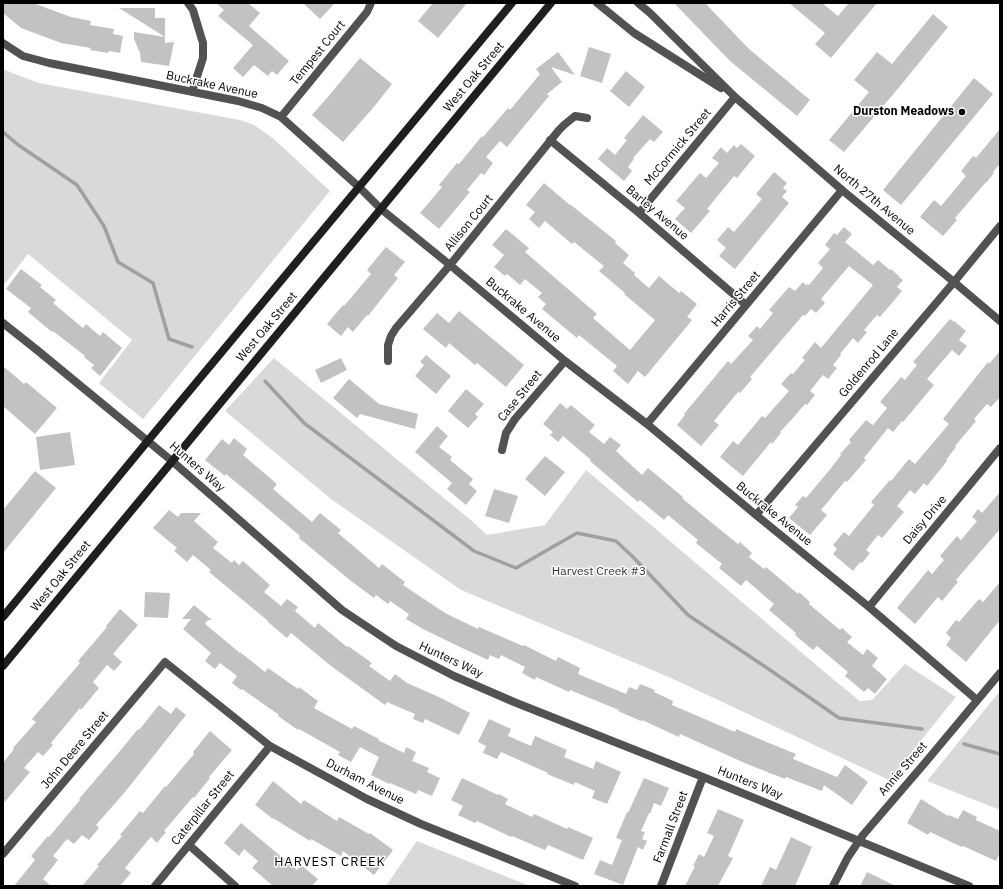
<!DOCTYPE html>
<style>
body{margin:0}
#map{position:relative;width:1003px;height:889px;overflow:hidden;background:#fff;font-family:"IBM Plex Sans",sans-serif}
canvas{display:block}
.frame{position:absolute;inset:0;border:4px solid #000;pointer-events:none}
</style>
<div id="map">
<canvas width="1003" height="889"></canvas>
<div class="frame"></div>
</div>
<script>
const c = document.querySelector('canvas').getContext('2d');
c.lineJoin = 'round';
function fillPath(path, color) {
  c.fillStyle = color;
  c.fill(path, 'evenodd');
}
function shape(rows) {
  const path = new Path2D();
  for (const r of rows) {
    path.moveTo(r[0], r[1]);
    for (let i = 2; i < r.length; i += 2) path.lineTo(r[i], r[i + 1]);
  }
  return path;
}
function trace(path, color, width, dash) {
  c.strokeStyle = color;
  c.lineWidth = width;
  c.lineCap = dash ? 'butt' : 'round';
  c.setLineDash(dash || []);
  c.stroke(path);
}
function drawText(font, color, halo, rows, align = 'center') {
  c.font = font + ' "IBM Plex Sans",sans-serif';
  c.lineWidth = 3;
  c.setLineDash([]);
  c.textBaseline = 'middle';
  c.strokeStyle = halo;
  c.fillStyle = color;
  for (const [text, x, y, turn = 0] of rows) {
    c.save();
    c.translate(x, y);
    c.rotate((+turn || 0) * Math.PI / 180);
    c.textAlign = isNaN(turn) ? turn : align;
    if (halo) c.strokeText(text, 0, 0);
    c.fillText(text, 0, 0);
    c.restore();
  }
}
const green = shape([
 [3,69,7,71,39,83,240,120,254,125,274,139,330,191,143,419,99,383,132,340,28,254,3,286],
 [274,358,473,522,487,535,545,525,586,470,834,680,860,701,872,700,905,664,956,697,889,780,671,678,461,590,331,499,225,411],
 [1000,691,1000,810,927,781],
 [417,841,530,886,386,886]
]);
const stream = shape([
 [3,132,17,144,77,185,104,226,118,262,153,283,169,339,192,347],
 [265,381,304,423,474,551,516,568,577,533,616,541,633,557,688,615,770,670,839,718,922,729],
 [964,744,1000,754]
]);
const building = shape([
 [3,3,33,3,71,17,91,21,90,25,114,29,113,34,123,36,120,53,109,51,108,53,90,50,91,48,61,43,21,28,3,13],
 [216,3,248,3,260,13,249,26,289,61,277,75,272,71,268,76,254,65,243,77,233,68,253,45,218,16,224,10],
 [303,3,335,3,320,19],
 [433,3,467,3,438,38,418,21],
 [674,3,705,3,749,49,810,100,797,116,730,61],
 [789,3,822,3,838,16,849,3,877,3,831,58,815,44,825,33],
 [119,8,155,8,155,18,165,18,165,37],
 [933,14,948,27,901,85,844,152,829,140,869,92,854,80,877,52,892,64],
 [134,32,165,37,165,43,174,42,169,66,141,62,140,53,134,39],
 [589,47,611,54,602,83,580,76],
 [558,52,575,75,551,67,562,82,547,94,549,96,507,147,500,141,486,157,493,163,484,175,481,173,467,190,470,192,439,229,420,213,442,187,439,185,457,163,459,164,482,136,483,137,508,108,510,110,540,74,536,69],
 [360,58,392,84,373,108,343,142,312,115,332,92],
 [626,71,645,87,629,107,610,91],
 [974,78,993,94,901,205,883,190],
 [643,115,663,132,654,142,650,139,633,158,634,159,628,167,632,171,624,181,598,159,607,148,615,155,627,140,624,138],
 [1000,129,1000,164,993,172,994,173,986,183,986,182,955,218,957,220,943,236,920,217,934,200,941,206,966,176,961,171,973,156,976,158],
 [741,144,755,156,737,178,734,176,707,209,710,211,691,233,675,219,685,208,676,201,700,173,706,178,719,163,712,158,721,147,727,153,734,145,737,148],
 [774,172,787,183,783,188,787,191,782,197,789,203,735,269,719,256,726,248,717,240,728,227,734,232,762,199,756,194],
 [544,183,570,205,571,205,616,241,615,243,629,255,623,263,635,273,634,275,649,288,659,276,679,293,681,291,697,304,687,317,692,320,645,377,638,371,628,384,613,371,617,366,579,335,577,338,542,309,546,304,538,297,542,293,525,279,520,285,507,274,505,276,494,267,504,255,492,245,506,229,529,248,525,252,597,314,593,318,630,350,655,320,624,294,625,293,599,271,604,266,574,242,572,244,545,221,539,228,529,219,535,212,526,205],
 [844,227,852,234,845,242,873,265,878,260,890,270,891,269,899,276,899,277,903,280,897,287,902,291,880,317,877,315,864,330,867,332,858,343,853,338,840,354,841,355,833,365,837,368,828,379,823,375,810,391,815,395,807,405,805,404,793,418,780,432,781,433,772,444,771,442,743,476,720,457,733,441,738,445,762,416,765,418,789,391,781,384,791,373,793,374,805,360,802,358,815,342,821,348,873,285,850,267,849,266,821,299,825,303,816,313,811,309,805,316,803,315,750,377,752,379,740,393,738,392,714,421,719,425,701,446,677,425,685,415,684,414,728,361,731,364,753,340,748,336,757,326,760,329,773,313,769,310,789,287,795,291,803,282,806,285,808,284,809,285,823,268,818,263,830,249,825,245,834,233,837,235],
 [386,247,405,262,394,275,398,278,368,316,367,315,353,332,348,327,341,336,327,324,343,305,344,306,371,274,367,270],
 [21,269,42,285,40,287,56,300,53,303,83,328,86,324,100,336,103,332,122,348,100,376,91,368,94,365,84,357,85,356,53,331,52,332,28,312,31,308,6,289],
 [459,311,524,365,506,387,477,363,475,365,449,343,446,348,423,329,437,313,449,323],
 [950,319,954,322,954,321,966,331,959,340,967,346,959,356,952,350,927,379,934,385,903,422,902,421,893,432,888,428,864,458,866,460,847,482,845,481,821,510,827,515,810,535,789,518,798,507,795,505,803,496,806,498,831,468,841,455,840,454,851,442,849,440,866,420,873,425,887,408,880,402,901,377,905,380,917,365,913,362],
 [1000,351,1000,397,991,407,987,404,974,419,976,421,955,446,956,447,946,460,947,461,927,486,924,483,915,494,910,490,897,506,904,512,882,538,878,535,866,550,870,553,862,563,860,562,853,571,833,554,837,549,833,545,844,532,849,536,874,505,871,502,890,480,891,481,909,459,915,464,949,424,943,419,988,362,989,364],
 [426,355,451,376,436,394,415,376,424,365,420,362],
 [341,358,347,370,321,383,315,370],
 [3,366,24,384,26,382,57,408,35,434,3,406],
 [349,379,379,404,418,414,415,429,360,414,357,418,333,398],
 [466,389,484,404,475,414,478,417,468,428,448,411],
 [560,403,567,409,571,405,595,425,589,432,604,444,610,437,621,445,616,451,642,475,648,468,683,497,682,498,712,523,738,544,740,542,752,553,749,557,764,569,766,567,798,594,799,592,810,602,809,604,840,630,842,628,852,637,847,642,863,655,867,649,878,658,872,666,887,679,875,694,868,688,864,692,845,676,848,672,817,646,813,650,795,635,796,633,769,610,774,604,746,580,741,586,719,568,722,564,696,543,698,540,668,515,664,520,640,500,638,502,590,461,591,460,563,436,558,442,550,435,553,432,543,424],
 [437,426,448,436,439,447,452,457,450,460,473,479,469,484,477,491,466,505,447,489,452,483,415,452],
 [70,432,75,465,40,470,36,437],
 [234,438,247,449,243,455,277,484,273,489,312,522,320,513,341,530,338,533,379,568,382,564,405,582,403,585,445,613,478,629,479,627,523,646,524,645,556,661,558,657,580,668,578,674,626,694,629,687,637,690,640,684,655,690,654,692,673,701,672,705,735,732,736,729,769,743,796,754,793,759,837,777,845,765,868,782,852,805,824,785,822,791,786,777,785,779,747,764,680,734,679,737,642,720,641,721,618,711,619,710,570,690,569,692,536,677,535,680,522,673,525,667,501,655,499,659,490,655,488,660,460,647,423,629,406,619,409,614,390,601,388,604,376,595,374,598,351,581,299,538,300,536,261,503,226,474,225,476,205,460,222,439,229,445],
 [545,456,565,472,545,496,525,479],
 [35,471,56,488,3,553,3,510],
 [494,489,518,496,509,523,485,516],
 [1000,492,1000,529,956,580,958,582,942,601,938,597,915,624,897,608,928,570,932,574,944,560,940,556,957,536,961,540,977,521,972,517,978,509,982,513],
 [169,510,178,517,181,513,201,513,194,521,218,542,213,548,232,563,234,560,239,565,243,561,270,585,264,592,281,606,287,599,298,607,295,611,315,628,318,623,347,647,348,646,372,663,369,666,390,681,395,674,407,683,439,697,470,713,459,735,425,719,423,723,413,719,415,714,387,702,385,705,331,666,291,633,287,638,268,622,268,621,209,572,211,570,193,555,187,562,174,551,177,548,153,528],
 [1000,582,1000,620,966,662,946,645,951,638,946,633,956,620,959,622,979,599,983,602],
 [145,592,170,593,168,618,144,617],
 [194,605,212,620,208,620,205,624,240,653,240,652,265,672,268,668,298,689,299,687,318,701,314,708,352,729,354,726,379,739,378,740,404,753,406,747,416,752,412,761,429,768,427,772,440,778,432,796,418,790,416,794,390,783,389,784,371,775,379,757,360,747,351,762,338,755,340,752,299,729,298,730,278,716,279,715,242,689,241,690,232,683,237,676,220,663,215,669,205,661,211,653,183,629,191,619,182,619],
 [120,609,138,625,113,654,122,662,114,671,107,665,93,682,99,688,81,710,80,708,51,743,53,745,43,756,38,752,24,768,30,772,3,804,3,763,14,749,13,748,36,722,32,719,80,663,78,661,107,627,106,626],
 [159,705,171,714,176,707,186,715,125,792,96,825,99,828,89,840,82,835,74,844,67,839,53,856,58,860,43,879,51,886,14,886,35,860,31,856,48,836,49,837,80,800,79,799,120,751,138,729,139,730],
 [489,719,511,729,508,736,531,746,535,736,567,750,564,757,593,769,596,761,621,772,607,804,592,798,595,791,575,782,574,785,547,774,548,773,501,752,497,759,483,753,486,746,478,742],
 [210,731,232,750,209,777,210,778,194,798,193,797,164,831,166,832,157,843,151,837,139,851,125,868,131,873,120,886,82,886,99,866,97,865,122,836,120,835,140,811,143,813,165,786,166,787,194,754,193,752],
 [462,778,498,795,499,794,508,799,505,804,532,817,534,814,567,829,568,827,593,838,583,860,548,845,545,850,512,836,511,837,477,821,475,823,458,815,463,806,451,800],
 [644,778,669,788,661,806,654,803,650,814,649,813,641,831,645,832,642,839,647,841,643,850,638,847,623,885,594,874,600,860,612,865,622,840,616,838,627,812,628,813],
 [273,781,301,804,304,800,337,821,339,817,369,834,370,833,393,850,374,875,343,851,341,856,311,839,310,841,273,818,273,819,255,805],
 [921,799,948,816,949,815,958,819,963,810,977,817,976,820,1000,831,1000,853,996,861,963,846,962,847,930,832,928,835,907,823],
 [718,809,744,820,728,856,733,858,718,886,685,886,695,866,693,866,699,854,704,857,714,836,707,833],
 [241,823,297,870,301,865,318,879,312,886,273,886,252,868,258,861,244,849,239,856,224,843],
 [791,837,812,847,795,886,761,886,770,867,776,870],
 [867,872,896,886,860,886]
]);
const minor = shape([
 [188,3,193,10,203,43,203,58,192,92],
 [3,43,23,56,49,63,238,101,262,108,281,117,359,187,381,209,450,265,565,361,647,424,756,515,869,607,977,700],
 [281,117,367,12,371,3],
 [550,140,639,213,746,305],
 [639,213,735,97],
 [3,323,37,350,172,461,342,610,396,646,454,676,514,702,703,777,969,886],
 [388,361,388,345,391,336,396,328,450,265,559,130,564,125,575,116,587,118],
 [647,424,842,190],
 [502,450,506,433,515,419,565,361],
 [756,515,954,282,1000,226],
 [869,607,1000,448],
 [189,845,235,886],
 [3,854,165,662,270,746,367,799,421,824,575,886],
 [155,886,270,746],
 [661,886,703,777],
 [833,886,848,857,863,835,924,764,1000,673]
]);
const tertiary = shape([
 [597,3,634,33,721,88],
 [638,3,650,13,735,97,842,190,954,282,1000,321]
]);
const secondary = shape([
 [3,617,156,431,512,3],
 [3,666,551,3]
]);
const markers = [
 [962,112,4,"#000"]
];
const streetNames = [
 ["Tempest Court",318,53,-51],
 ["West Oak Street",474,77,-50],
 ["Buckrake Avenue",212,85,12],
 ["McCormick Street",678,147,-50],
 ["North 27th Avenue",874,200,40],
 ["Barley Avenue",657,213,40],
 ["Allison Court",469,223,-51],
 ["Harris Street",736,299,-50],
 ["Buckrake Avenue",523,310,40],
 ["West Oak Street",267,327,-50],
 ["Goldenrod Lane",869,363,-50],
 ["Case Street",520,396,-51],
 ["Hunters Way",197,467,41],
 ["Buckrake Avenue",774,514,39],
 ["Daisy Drive",925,520,-50],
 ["West Oak Street",61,576,-51],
 ["Hunters Way",451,660,25],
 ["John Deere Street",75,750,-50],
 ["Annie Street",903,769,-49],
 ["Durham Avenue",365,782,27],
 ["Hunters Way",750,783,22],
 ["Caterpillar Street",203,808,-51],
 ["Farmall Street",671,827,-69]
];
const poiNames = [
 ["Durston Meadows",954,112]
];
const parkNames = [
 ["Harvest Creek #3",599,572]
];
const neighbourhoodNames = [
 ["HARVEST CREEK",330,862]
];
fillPath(green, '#d9d9d9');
trace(stream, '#a0a0a0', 3.5);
fillPath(building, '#c2c2c2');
trace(minor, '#525252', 8);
trace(tertiary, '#525252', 8);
trace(secondary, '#1f1f1f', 8);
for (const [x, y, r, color] of markers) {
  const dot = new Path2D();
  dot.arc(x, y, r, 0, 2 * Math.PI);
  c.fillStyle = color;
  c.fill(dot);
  trace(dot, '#fff', 1.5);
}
drawText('12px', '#000', '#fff', streetNames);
drawText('bold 12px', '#000', '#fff', poiNames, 'right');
drawText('12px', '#303030', '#fff', parkNames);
c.letterSpacing = '1px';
drawText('13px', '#000', '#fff', neighbourhoodNames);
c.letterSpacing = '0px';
</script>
